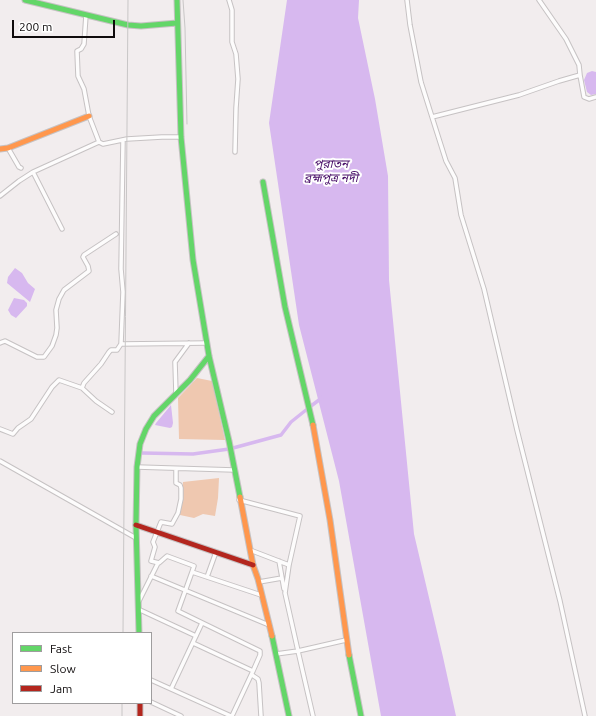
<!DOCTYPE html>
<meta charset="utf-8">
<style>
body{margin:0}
#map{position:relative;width:596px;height:716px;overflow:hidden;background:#f2edee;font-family:Ubuntu,sans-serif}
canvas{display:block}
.legend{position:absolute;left:12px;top:632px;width:140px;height:72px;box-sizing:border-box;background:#fff;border:1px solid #9f9d9e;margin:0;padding:5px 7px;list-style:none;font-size:12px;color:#0f0b0c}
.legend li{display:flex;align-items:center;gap:8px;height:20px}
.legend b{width:20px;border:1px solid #9f9d9e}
.scale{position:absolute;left:12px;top:20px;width:103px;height:18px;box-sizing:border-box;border:2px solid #0f0b0c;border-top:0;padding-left:5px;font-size:12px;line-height:14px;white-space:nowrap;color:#0f0b0c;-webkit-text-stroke:3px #fff;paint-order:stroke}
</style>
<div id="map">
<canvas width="596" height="716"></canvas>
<ul class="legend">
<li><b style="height:5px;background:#63d668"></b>Fast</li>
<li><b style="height:5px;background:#ff974d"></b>Slow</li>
<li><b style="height:5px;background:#b3261e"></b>Jam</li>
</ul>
<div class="scale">200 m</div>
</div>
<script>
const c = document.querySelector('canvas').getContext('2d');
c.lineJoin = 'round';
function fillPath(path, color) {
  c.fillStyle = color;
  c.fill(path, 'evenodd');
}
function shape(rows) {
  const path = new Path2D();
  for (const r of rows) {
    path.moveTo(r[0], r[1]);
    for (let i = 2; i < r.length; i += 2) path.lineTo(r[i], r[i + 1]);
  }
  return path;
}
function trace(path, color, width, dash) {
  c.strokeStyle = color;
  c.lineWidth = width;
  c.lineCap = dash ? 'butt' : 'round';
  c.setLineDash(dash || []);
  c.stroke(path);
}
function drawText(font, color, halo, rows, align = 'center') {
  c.font = font + ' Ubuntu,"Noto Sans Bengali",sans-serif';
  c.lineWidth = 4;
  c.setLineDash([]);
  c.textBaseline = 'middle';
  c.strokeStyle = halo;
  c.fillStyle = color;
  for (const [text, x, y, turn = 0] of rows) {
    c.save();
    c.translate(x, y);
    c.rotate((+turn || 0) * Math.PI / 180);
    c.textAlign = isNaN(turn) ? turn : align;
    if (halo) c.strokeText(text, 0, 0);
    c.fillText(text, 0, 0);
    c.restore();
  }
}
const green = shape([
 [197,378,212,381,225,440,179,439,178,398],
 [219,478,218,498,215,516,203,514,194,518,180,515,178,513,182,494,183,482]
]);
const water = shape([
 [287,0,359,0,358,18,375,99,388,176,389,280,414,534,443,657,456,716,381,716,339,481,299,325,269,123],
 [592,71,596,72,596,94,591,95,587,92,584,80,587,73],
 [15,268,22,273,28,283,35,289,30,302,7,283,8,277],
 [14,298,24,300,27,303,27,306,16,318,11,315,8,310],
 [171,405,173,423,172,427,170,428,155,425,156,423]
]);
const canal = shape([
 [311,406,323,397],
 [233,448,281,435,291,422,306,410],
 [142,453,193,454,229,449]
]);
const street = shape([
 [229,0,232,10,232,42,236,54,238,79,236,108,235,152],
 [407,0,410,25,421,82,432,117],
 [539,0,566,39,579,65,580,75,559,81,519,95,432,117,446,161,455,178,461,215,484,289,517,430,560,601,585,716],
 [86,15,84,44,81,49,77,51,78,76,84,89,89,116,99,142,103,144,127,139,162,137,181,137],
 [580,75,584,97,589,99,596,97],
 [8,148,19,167,21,168],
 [33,172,62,229],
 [0,196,19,181,33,172,99,142],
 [0,343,5,341,37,357,44,357,52,346,56,335,57,328,56,310,59,299,64,290,89,271,88,266,83,257,84,255,116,234],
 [121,344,207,343],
 [82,388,96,401,112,412],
 [176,394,175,362,189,343],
 [0,429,13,434,18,428,31,419,52,387,59,380,82,388,84,383,101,364,109,352,111,350,117,350,121,344,123,292,121,269,123,140],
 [0,461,136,538],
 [137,467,234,470],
 [176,469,176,483,180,485,181,488,181,499,178,513,172,524,161,522,153,542,155,547,151,561,159,563,167,556,194,566,192,572],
 [239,500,300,516,289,565,285,593,298,651,346,640],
 [250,550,289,565],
 [279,561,284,589],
 [151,576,269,625],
 [207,577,216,552],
 [259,582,282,578],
 [139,601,158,563],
 [138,609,196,636],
 [193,643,253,671],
 [276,654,298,651,313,716],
 [252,675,258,679,259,683,261,716],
 [151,680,231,716],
 [171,689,202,623],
 [151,702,181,716],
 [232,716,253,671,260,655,260,651,178,611,192,572,261,595]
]);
const fast = shape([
 [25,0,128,25,141,26,177,23],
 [177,0,181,137,193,260,209,356,229,441,240,497],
 [263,182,285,307,313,425],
 [139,633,136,525,137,467,140,444,146,429,154,416,190,380,209,356],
 [272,636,289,716],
 [349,655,361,716]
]);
const slow = shape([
 [0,149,8,148,89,116],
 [313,425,330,520,349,655],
 [240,497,253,565,258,579,272,636]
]);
const jam = shape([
 [136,525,253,565],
 [140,703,140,716]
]);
const rail = shape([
 [183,0,185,28,187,124],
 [123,633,128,0],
 [122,716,122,703]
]);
const waterNames = [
 ["পুরাতন",331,164],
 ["ব্রহ্মপুত্র নদী",331,178]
];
fillPath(green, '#efc8b0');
fillPath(water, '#d7b8ef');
trace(canal, '#d7b8ef', 3.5);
trace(street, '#c6c2c3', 5.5);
trace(fast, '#c6c2c3', 7);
trace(slow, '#c6c2c3', 7);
trace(jam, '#c6c2c3', 7);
trace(street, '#fdfcfc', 3.5);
trace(fast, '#63d668', 5);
trace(slow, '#ff974d', 5);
trace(jam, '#b3261e', 5);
trace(rail, '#c8c6c6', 1);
drawText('italic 12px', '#480e68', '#fff', waterNames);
</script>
